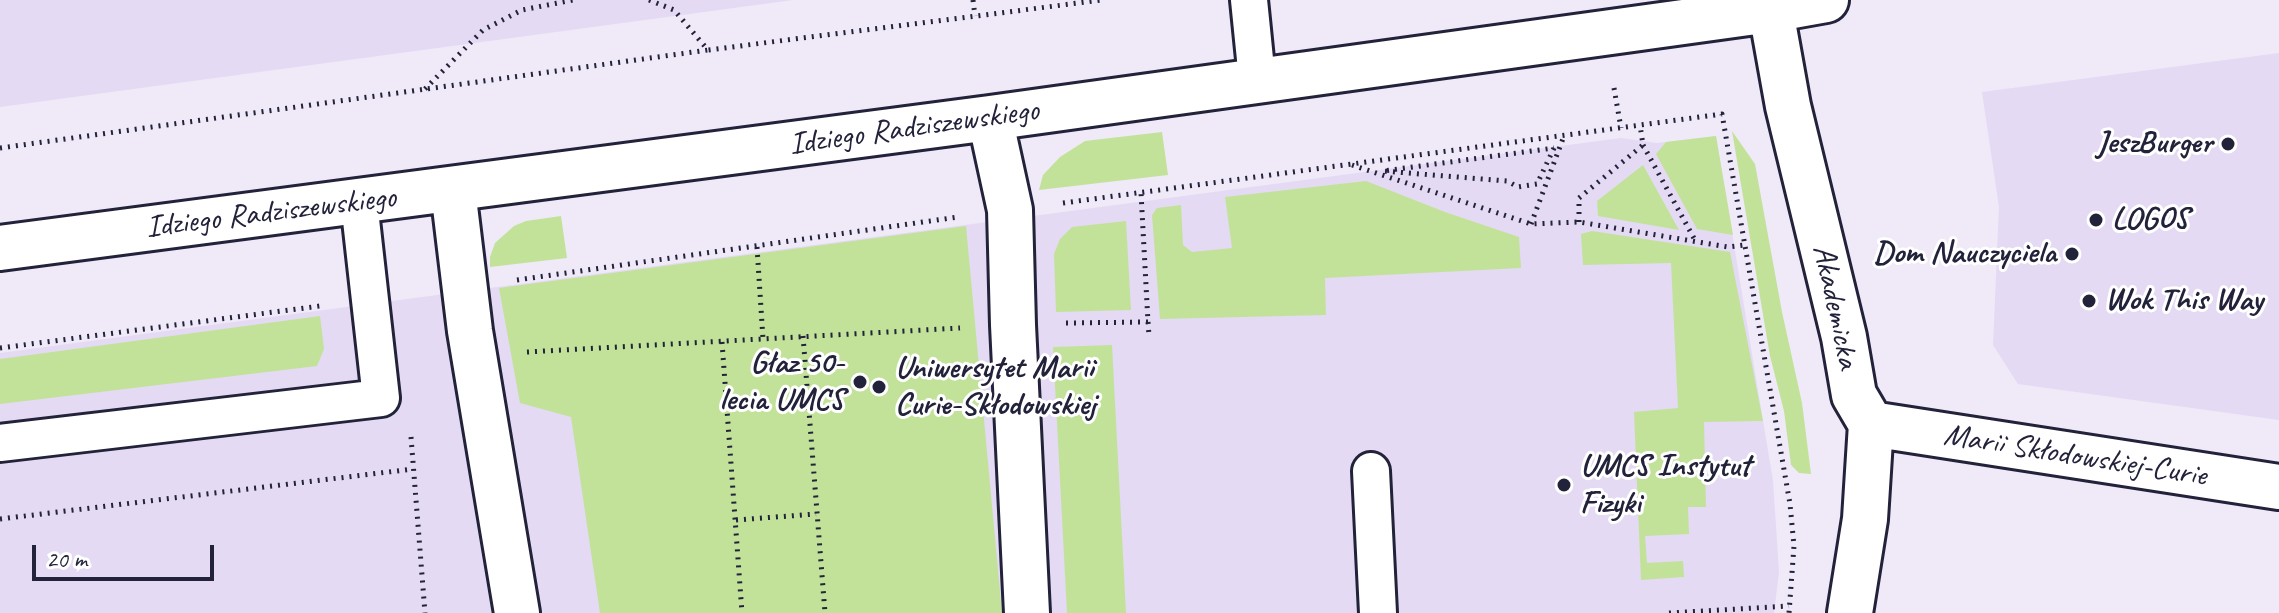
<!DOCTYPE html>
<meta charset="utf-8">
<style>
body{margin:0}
#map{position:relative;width:2279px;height:613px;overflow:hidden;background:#efe9f8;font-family:Caveat,sans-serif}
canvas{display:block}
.scale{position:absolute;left:32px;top:545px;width:182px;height:36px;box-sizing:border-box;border:4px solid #22223b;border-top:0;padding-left:10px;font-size:24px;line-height:28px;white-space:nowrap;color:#22223b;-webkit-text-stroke:6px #fff;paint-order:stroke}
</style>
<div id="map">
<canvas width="2279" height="613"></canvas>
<div class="scale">20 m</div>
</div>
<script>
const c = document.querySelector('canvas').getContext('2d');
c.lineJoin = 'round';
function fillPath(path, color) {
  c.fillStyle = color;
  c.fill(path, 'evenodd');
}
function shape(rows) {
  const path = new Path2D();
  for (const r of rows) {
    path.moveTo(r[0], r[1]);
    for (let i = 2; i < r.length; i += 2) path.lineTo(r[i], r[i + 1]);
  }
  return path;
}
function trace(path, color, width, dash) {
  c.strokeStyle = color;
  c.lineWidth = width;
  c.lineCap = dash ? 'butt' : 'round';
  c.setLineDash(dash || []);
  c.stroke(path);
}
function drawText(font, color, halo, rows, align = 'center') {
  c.font = font + ' Caveat,sans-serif';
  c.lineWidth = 6;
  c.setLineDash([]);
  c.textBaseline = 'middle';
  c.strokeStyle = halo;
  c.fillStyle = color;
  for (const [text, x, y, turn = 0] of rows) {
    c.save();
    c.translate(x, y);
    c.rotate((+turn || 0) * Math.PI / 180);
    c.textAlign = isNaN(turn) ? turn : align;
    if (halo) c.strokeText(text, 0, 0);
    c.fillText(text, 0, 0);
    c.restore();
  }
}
const built = shape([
 [0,0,793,0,0,107],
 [2279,53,2279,420,2018,384,1993,345,1999,207,1982,92],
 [1716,136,1773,481,1779,572,1774,613,0,613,0,353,1621,138,1657,143]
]);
const green = shape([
 [1732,131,1755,164,1782,312,1802,403,1811,474,1799,473,1791,465,1784,411,1770,356],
 [1162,132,1168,175,1039,190,1043,175,1060,157,1085,141],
 [1716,136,1733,235,1697,229,1656,154,1666,142],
 [1643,165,1679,230,1598,216,1597,201],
 [1366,181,1445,212,1519,237,1521,268,1325,278,1326,315,1160,319,1152,215,1157,208,1181,205,1183,245,1192,252,1232,248,1225,197],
 [561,216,567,258,490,267,490,257,495,243,514,226,526,221],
 [1126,221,1131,310,1056,312,1054,254,1060,239,1072,227],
 [966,226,1002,613,600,613,571,417,520,403,499,288],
 [1592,231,1730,252,1763,421,1704,422,1706,507,1688,507,1689,534,1645,536,1647,563,1683,561,1684,577,1641,580,1634,412,1678,408,1671,263,1583,265,1581,234],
 [320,316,324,349,317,366,0,404,0,359],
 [1112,345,1126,613,1067,613,1053,347]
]);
const path = shape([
 [649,0,674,10,708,50,1102,0],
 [973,0,975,16],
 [1614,88,1621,128],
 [425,89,483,30,522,10,573,0],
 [1643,145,1696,242],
 [0,148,708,50],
 [1554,148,1537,184,1518,187,1507,181,1383,171,1554,148],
 [1352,165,1531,224,1579,222,1728,247,1745,245],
 [1063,203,1722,114,1790,504,1794,546,1789,613],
 [1579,222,1579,198,1643,145,1640,125],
 [1531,224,1564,136],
 [757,247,763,339],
 [517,280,958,217],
 [1148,322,1149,336],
 [1066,323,1148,322,1141,193],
 [803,336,825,613],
 [722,342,742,613],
 [0,348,320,306],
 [527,352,960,328],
 [411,437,425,613],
 [0,519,413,469],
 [736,520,816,514],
 [1669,613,1789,606]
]);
const lane = shape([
 [1249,0,1257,79],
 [0,443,381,398,359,202],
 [1371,471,1378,613]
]);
const street = shape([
 [1769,0,1788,106,1844,337,1854,395,1871,424,1865,519,1850,613],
 [990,118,1010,210,1013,325,1027,613],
 [453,190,470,331,517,613],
 [0,248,990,118,1770,10,1826,0],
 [1871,424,2279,487]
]);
const markers = [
 [2228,144,8,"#22223b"],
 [2096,220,8,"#22223b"],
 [2072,254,8,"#22223b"],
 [2089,301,8,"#22223b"],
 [860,382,8,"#22223b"],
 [879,387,8,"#22223b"],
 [1564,485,8,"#22223b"]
];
const streetNames = [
 ["Idziego Radziszewskiego",914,128,-8],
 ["Idziego Radziszewskiego",271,213,-7],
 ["Akademicka",1835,307,78],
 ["Marii Skłodowskiej-Curie",2075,456,9]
];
const poiNames = [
 ["JeszBurger",2212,144,"right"],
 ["LOGOS",2112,220],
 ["Dom Nauczyciela",2056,254,"right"],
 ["Wok This Way",2105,301],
 ["Głaz 50-",844,364,"right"],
 ["lecia UMCS",844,401,"right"],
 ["Uniwersytet Marii",895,369],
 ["Curie-Skłodowskiej",895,406],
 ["UMCS Instytut",1580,467],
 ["Fizyki",1580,504]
];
fillPath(built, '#e4daf3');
fillPath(green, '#c2e29a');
trace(lane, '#22223b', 42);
trace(street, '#22223b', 50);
trace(path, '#22223b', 5, [2, 6]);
trace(lane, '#fff', 36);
trace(street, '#fff', 44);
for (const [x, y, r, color] of markers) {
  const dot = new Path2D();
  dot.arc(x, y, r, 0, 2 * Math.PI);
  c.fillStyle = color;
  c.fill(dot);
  trace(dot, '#fff', 3);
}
drawText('32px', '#22223b', '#fff', streetNames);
drawText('bold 32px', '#22223b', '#fff', poiNames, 'left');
</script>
